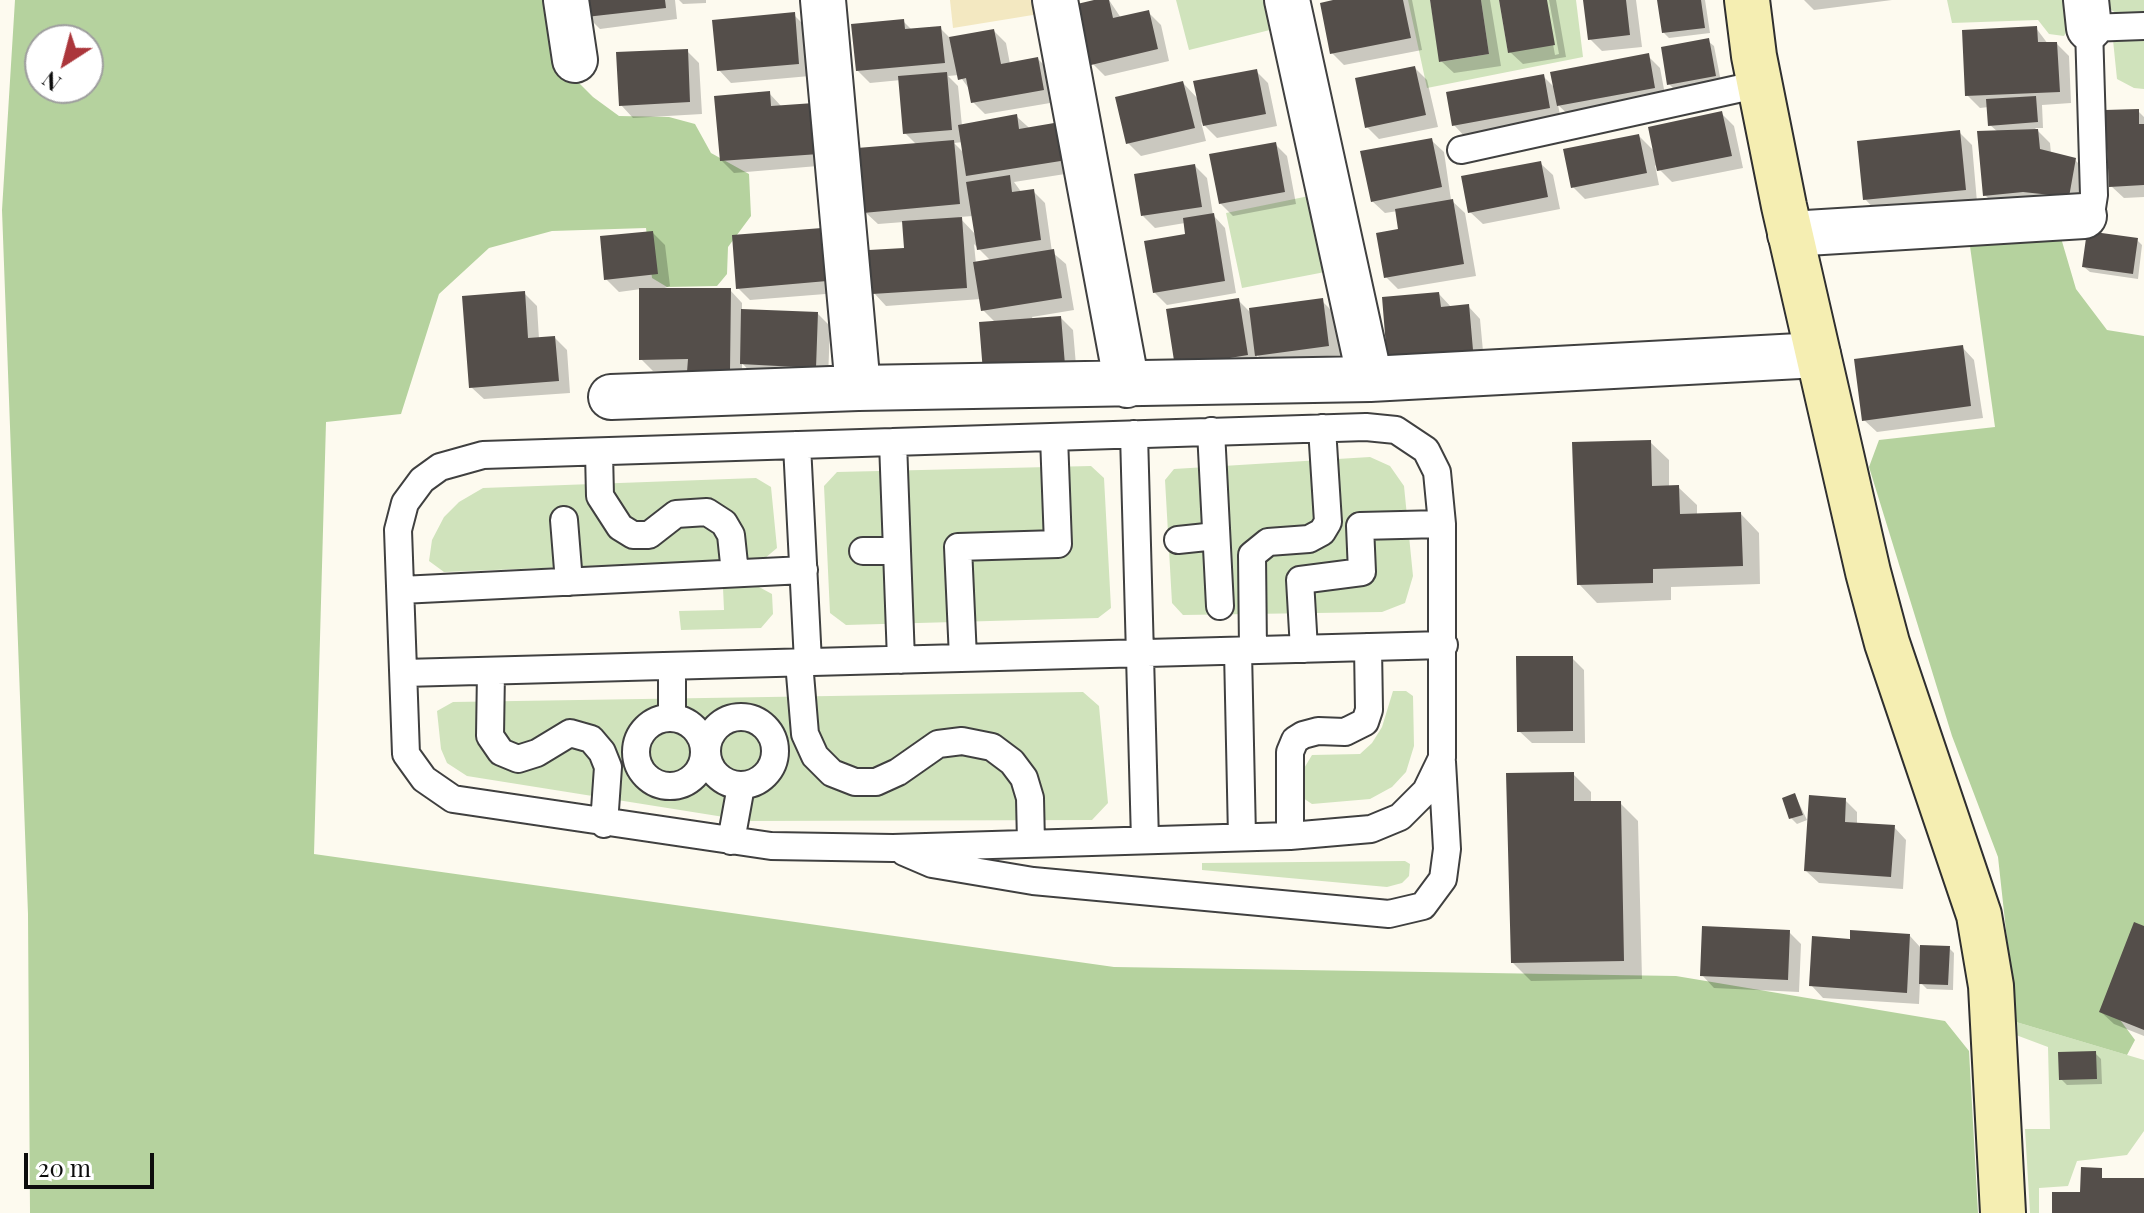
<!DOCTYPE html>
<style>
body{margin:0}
#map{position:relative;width:2144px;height:1213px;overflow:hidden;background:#fdfaef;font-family:"Playfair Display",serif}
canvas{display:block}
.north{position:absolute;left:24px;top:24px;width:80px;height:80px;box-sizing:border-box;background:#fff;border:2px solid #9e9e9e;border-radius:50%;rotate:216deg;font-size:22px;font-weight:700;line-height:32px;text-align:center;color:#0d0d0d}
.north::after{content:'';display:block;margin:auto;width:28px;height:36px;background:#ab363b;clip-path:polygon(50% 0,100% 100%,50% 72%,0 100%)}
.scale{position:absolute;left:24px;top:1153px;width:130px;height:36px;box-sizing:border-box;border:4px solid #0d0d0d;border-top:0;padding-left:10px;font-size:24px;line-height:28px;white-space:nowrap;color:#0d0d0d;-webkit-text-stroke:6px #fff;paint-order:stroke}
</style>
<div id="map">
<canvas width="2144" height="1213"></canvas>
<div class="north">N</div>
<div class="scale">20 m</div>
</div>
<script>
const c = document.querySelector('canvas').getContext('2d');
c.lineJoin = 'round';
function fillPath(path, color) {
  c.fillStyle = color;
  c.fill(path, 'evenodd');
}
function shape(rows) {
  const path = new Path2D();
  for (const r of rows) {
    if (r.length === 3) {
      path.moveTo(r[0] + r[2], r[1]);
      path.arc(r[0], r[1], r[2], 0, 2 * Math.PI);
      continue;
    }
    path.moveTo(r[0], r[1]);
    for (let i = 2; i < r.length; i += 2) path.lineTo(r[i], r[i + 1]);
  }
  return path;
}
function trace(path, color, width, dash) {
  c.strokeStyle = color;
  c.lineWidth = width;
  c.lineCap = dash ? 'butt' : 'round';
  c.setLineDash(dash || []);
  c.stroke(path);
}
const green = shape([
 [1176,0,1271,0,1278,28,1189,50],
 [1408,0,1430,0,1440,62,1489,54,1481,0,1499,0,1508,52,1547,0,1576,0,1583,57,1427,88],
 [1947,0,2071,0,2073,21,2064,36,2049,34,2038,20,1952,23],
 [2108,0,2144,0,2144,13,2116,13,2107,7],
 [2113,40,2144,40,2144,89,2134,88,2117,79],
 [1309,196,1325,272,1242,288,1226,213],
 [1370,457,1390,466,1404,486,1413,576,1405,603,1382,612,1183,615,1172,603,1165,480,1174,469],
 [1091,466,1104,478,1111,608,1098,618,846,625,830,613,824,486,837,472],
 [756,478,771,487,777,548,764,559,444,572,429,561,432,540,444,517,459,502,483,488],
 [759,587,772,594,773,614,761,628,681,630,679,611,724,610,723,588],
 [1393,691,1406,691,1413,696,1414,746,1406,772,1392,787,1370,799,1312,804,1303,798,1303,770,1312,755,1360,754,1372,743,1382,727],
 [1083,692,1099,706,1108,803,1092,820,749,821,467,776,447,763,441,749,437,711,453,702],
 [1405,861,1410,864,1409,876,1402,883,1387,887,1202,870,1202,863],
 [2016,1022,2144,1060,2144,1131,2127,1155,2077,1161,2068,1186,2039,1188,2039,1213,2030,1213,2025,1129,2050,1129,2048,1047,2016,1035]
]);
const forest = shape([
 [15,0,556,0,569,73,593,97,619,116,669,117,695,124,711,153,749,174,751,216,728,247,727,274,717,286,667,287,652,278,646,228,552,231,489,248,439,294,401,414,326,422,314,854,1114,967,1676,976,1945,1021,1969,1051,1978,1213,30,1213,28,914,2,210],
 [40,40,88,40,88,88,40,88],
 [2061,238,2076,289,2107,330,2144,336,2144,935,2109,1005,2135,1040,2127,1055,2016,1022,1998,857,1952,736,1869,467,1879,440,1995,427,1969,239]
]);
const sand = shape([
 [950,0,1037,0,1039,14,953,28]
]);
const shadow = shape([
 [585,0,675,0,677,19,600,29,587,16],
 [679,0,706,0,706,3,683,4],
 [1102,0,1109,0,1121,18,1148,12,1161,25,1169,61,1105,76,1093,64],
 [1344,0,1412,0,1422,50,1344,65,1332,53],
 [1432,0,1490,0,1501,66,1454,73,1441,61],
 [1501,0,1545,0,1555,55,1559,54,1549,0,1556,0,1566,57,1523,64,1510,52],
 [1585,0,1636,0,1642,47,1602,51,1590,39],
 [1659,0,1705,0,1710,33,1669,38,1664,33],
 [1804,0,1892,0,1814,10],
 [794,15,806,27,810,76,731,83,719,70],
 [903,21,912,30,940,28,951,39,994,31,1006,43,1010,64,1038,59,1050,71,1056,102,985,114,973,102,970,90,959,75,948,76,958,86,962,126,1016,116,1078,172,1014,182,1022,193,1033,191,1045,203,1052,252,1066,264,1074,310,1032,317,1033,320,1061,318,1073,330,1077,377,996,323,983,310,981,299,886,306,874,293,906,250,904,222,878,224,865,212,917,145,905,133,901,80,870,83,857,70],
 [963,142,964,153,954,143],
 [973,216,976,235,959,217],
 [974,244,991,261,976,264],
 [2036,28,2048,44,2057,44,2069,56,2071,103,2042,105,2043,128,2035,128,2050,143,2051,154,2075,160,2087,172,2081,209,1997,207,1985,195,1998,132,1990,125,1989,107,1980,108,1967,95],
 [1708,41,1714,46,1721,82,1675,90,1669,84],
 [687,51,699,63,702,114,633,118,621,105],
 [1648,56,1660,68,1666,100,1571,117,1558,105,1561,120,1466,138,1454,125,1543,76,1556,89],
 [1415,68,1427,80,1438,127,1379,139,1367,127],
 [1256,71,1268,83,1277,126,1217,138,1201,122,1206,141,1141,156,1128,143,1183,83,1199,100],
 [769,93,781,106,830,165,734,173,721,160],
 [2138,111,2144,117,2144,197,2124,198,2111,186],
 [1722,114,1734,126,1743,168,1672,182,1655,165,1659,185,1585,199,1573,187,1639,136,1655,152],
 [1959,132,1972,145,1977,202,1877,212,1865,199],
 [1431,140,1444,152,1451,200,1465,213,1476,276,1398,289,1386,277,1400,231,1398,211,1385,213,1372,201],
 [1275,144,1287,156,1296,204,1233,216,1220,203],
 [1540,163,1553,175,1560,209,1483,224,1470,212],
 [1195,166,1207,178,1213,215,1225,228,1236,293,1167,305,1155,293,1187,236,1185,223,1155,228,1143,216],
 [821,230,838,293,750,300,738,288],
 [653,233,665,245,670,286,659,290,730,290,742,303,742,311,818,314,830,326,828,379,754,376,742,363,742,384,702,383,690,371,653,371,641,359,641,289,619,292,606,279],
 [2137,240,2142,245,2138,279,2090,272,2084,267],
 [524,293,537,306,539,339,555,338,567,350,570,393,484,399,471,387],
 [1439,294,1452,308,1468,306,1480,319,1484,362,1402,370],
 [1238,300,1251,313,1322,301,1334,313,1341,358,1270,368,1257,355,1259,367,1189,378],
 [1962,347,1974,360,1983,418,1877,432,1864,420],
 [1650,442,1669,460,1669,487,1678,487,1697,505,1697,516,1741,514,1759,533,1760,584,1671,587,1671,600,1597,603,1579,584],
 [1572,658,1584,670,1585,743,1532,743,1519,731],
 [1573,774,1591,792,1591,803,1620,803,1638,821,1642,979,1531,981,1513,963],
 [1795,795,1807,820,1797,824,1791,818],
 [1845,800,1857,812,1857,825,1894,827,1906,840,1903,889,1819,883,1806,871],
 [2144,928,2144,1036,2114,1024,2101,1012],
 [1789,932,1801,944,1799,992,1714,988,1702,975],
 [1910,936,1920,947,1949,948,1954,953,1953,990,1927,989,1920,982,1919,1004,1823,998,1811,985,1852,942],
 [2095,1053,2101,1059,2102,1084,2067,1085,2061,1079]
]);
const building = shape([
 [583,0,665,0,666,8,586,17],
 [1094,0,1109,0,1113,18,1149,10,1158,49,1091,65,1077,4],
 [1333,0,1403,0,1411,38,1330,54,1320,3],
 [1430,0,1481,0,1489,54,1439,62],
 [1499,0,1547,0,1555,45,1508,53],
 [1583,0,1626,0,1630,35,1588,40],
 [1657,0,1701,0,1705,28,1662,33],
 [795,12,799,64,717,71,712,20],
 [904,19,905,29,941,26,945,63,856,71,851,24],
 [2037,26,2038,42,2057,42,2060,92,1965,96,1962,30],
 [994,29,1001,64,1038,57,1044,90,971,103,966,78,958,80,949,37],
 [1709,38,1716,76,1667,85,1661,47],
 [688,49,690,102,619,106,616,52],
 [1649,53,1655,88,1557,106,1550,72],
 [1415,66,1426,115,1365,128,1355,78],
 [1257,69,1266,114,1203,126,1193,81],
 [947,72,952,130,903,134,898,76],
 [1544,74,1550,108,1452,126,1446,92],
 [1183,81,1195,128,1126,144,1115,97],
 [770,91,771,106,814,103,819,154,720,161,714,96],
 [2036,96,2038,122,1988,126,1986,99],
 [2139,109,2139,124,2144,124,2144,185,2109,187,2105,110],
 [1722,111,1732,156,1657,171,1648,127],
 [1017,114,1019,129,1060,122,1067,160,966,176,958,125],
 [2038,129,2040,149,2076,158,2069,197,2023,192,1983,196,1977,131],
 [1960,130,1966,190,1863,200,1857,141],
 [1639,134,1647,173,1571,188,1563,149],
 [1432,138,1442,187,1371,202,1360,151],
 [954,140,960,204,863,213,857,148],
 [1276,142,1285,192,1219,204,1209,154],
 [1541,161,1548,197,1468,213,1461,176],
 [1195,164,1202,207,1141,216,1134,174],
 [1010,175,1012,192,1034,189,1041,240,977,250,966,182],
 [1453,199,1464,264,1384,278,1376,233,1398,229,1395,209],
 [1214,213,1225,281,1153,293,1144,241,1185,234,1183,218],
 [962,217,967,288,872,294,869,250,904,248,902,221],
 [822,228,827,281,736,289,732,235],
 [653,231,658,274,604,280,600,236],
 [2087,231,2138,238,2133,274,2082,267],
 [1054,249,1062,298,981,311,973,262],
 [639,288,731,288,730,372,687,372,688,359,639,360],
 [525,291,528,338,555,336,559,381,469,388,462,296],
 [1439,292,1441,307,1469,304,1473,350,1387,359,1382,297],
 [1239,298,1248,355,1175,367,1166,309],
 [1323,298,1329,346,1255,356,1249,308],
 [741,309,818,312,816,368,740,364],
 [1061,316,1065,365,983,372,979,322],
 [1963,345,1971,406,1862,421,1854,359],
 [1651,440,1652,486,1679,485,1680,514,1741,512,1743,566,1653,569,1653,583,1577,585,1572,442],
 [1516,656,1573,656,1573,731,1517,732],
 [1574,772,1574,801,1621,801,1624,961,1511,963,1506,773],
 [1795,793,1803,815,1789,819,1782,798],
 [1809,795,1846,798,1845,822,1895,825,1891,877,1804,871],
 [2134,922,2144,926,2144,1030,2099,1012],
 [1702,926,1790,930,1788,980,1700,976],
 [1850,930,1910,934,1907,993,1809,986,1812,936,1850,939],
 [1920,945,1950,946,1948,985,1919,984],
 [2096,1051,2097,1079,2059,1080,2058,1052],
 [2081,1167,2102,1168,2102,1178,2144,1178,2144,1213,2052,1213,2052,1192,2080,1192]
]);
const lane = shape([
 [1461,150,1760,84],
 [2084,216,2092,208,2094,195,2089,28,2144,26],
 [1366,427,1396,430,1426,450,1437,472,1442,524,1442,758,1426,791,1400,817,1371,829,1290,836,893,848,771,846,453,799,424,779,406,754,398,530,405,503,422,480,440,467,483,455,1366,427],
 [1211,431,1220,606],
 [1134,434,1145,840],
 [893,442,901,660],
 [797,445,808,662],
 [599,452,600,496,620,527,633,535,649,535,676,514,707,512,724,523,731,535,735,573],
 [564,520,569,582],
 [1178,540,1216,536],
 [863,551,897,551],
 [401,590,804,570],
 [1304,649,1300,580,1362,572,1360,526,1442,524],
 [1253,650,1252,555,1268,542,1309,539,1322,532,1328,522,1322,428],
 [1238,651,1242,837],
 [963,658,958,547,1058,544,1054,437],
 [799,662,805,734,815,756,832,773,855,782,876,782,898,772,938,744,962,741,992,747,1012,762,1024,778,1030,798,1031,843],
 [672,666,672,718],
 [491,671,490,736,501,752,518,759,537,753,570,733,591,739,602,752,608,767,604,824],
 [404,673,1444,645],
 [741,751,34],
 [670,752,34],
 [1290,836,1290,752,1295,740,1303,735,1318,731,1345,732,1365,722,1369,710,1368,647],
 [731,841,741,786],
 [904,852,932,864,1033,881,1389,914,1423,906,1443,879,1447,849,1442,762]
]);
const street = shape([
 [566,0,575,60],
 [823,0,858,388],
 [1055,0,1127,385],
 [1287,0,1370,379],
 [2086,0,2089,28],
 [1790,234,2084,216],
 [611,397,858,388,1370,379,1818,355]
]);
const secondary = shape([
 [1747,0,1754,56,1784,206,1868,572,1887,643,1979,915,1991,986,2003,1213]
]);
fillPath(green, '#d0e3bc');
fillPath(forest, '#b5d29e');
fillPath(sand, '#f3e8c1');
fillPath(shadow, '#0003');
fillPath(building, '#544e4a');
trace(lane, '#404040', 30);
trace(street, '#404040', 48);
trace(secondary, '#2f2f2f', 48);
trace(lane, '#fff', 26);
trace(street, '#fff', 44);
trace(secondary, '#f5eeb2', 44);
</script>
